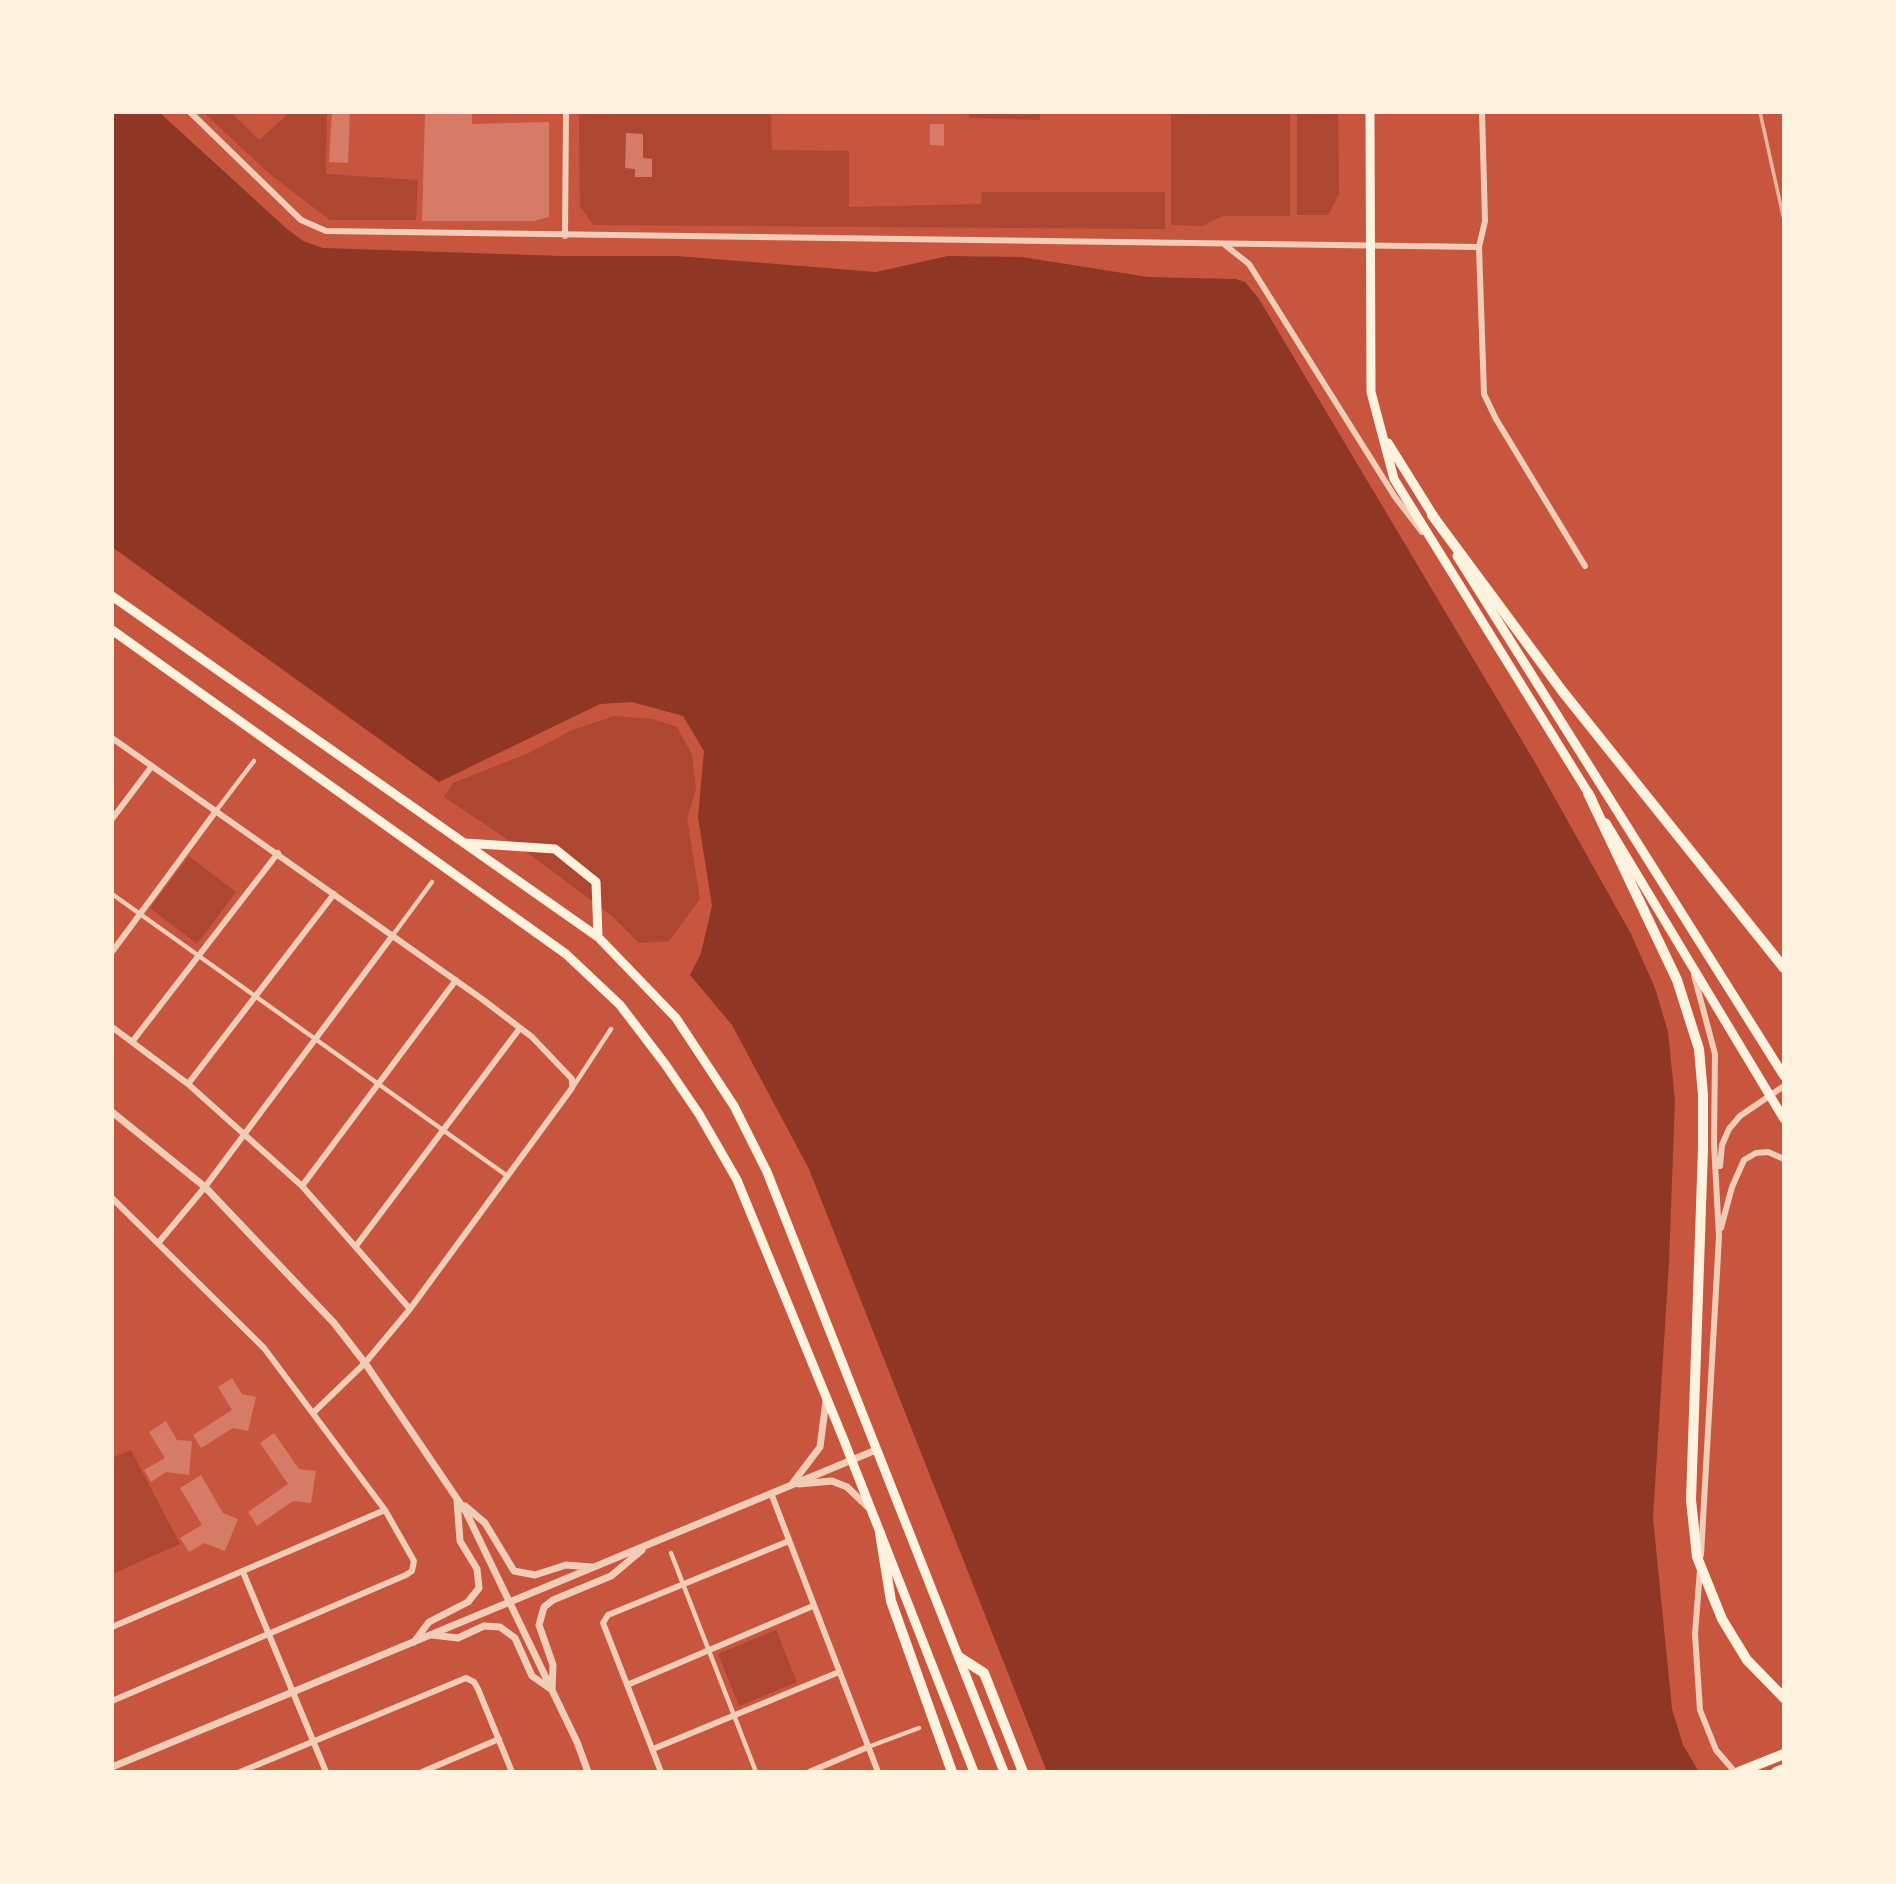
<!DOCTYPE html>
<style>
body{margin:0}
#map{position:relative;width:1896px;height:1884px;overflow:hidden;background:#c8553d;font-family:"Archivo Narrow",sans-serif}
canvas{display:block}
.frame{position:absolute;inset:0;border:114px solid #fff3e0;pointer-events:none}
</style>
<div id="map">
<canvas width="1896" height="1884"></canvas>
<div class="frame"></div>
</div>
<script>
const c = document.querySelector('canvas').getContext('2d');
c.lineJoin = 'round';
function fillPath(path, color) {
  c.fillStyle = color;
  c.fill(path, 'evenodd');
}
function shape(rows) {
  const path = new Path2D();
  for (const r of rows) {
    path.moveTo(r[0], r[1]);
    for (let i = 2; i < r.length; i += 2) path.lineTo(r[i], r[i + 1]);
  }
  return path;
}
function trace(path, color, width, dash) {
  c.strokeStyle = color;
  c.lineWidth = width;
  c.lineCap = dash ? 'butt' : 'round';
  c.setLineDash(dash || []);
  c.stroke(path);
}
const green = shape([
 [203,112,231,112,259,140,290,112,327,112,326,174,418,180,416,220,330,220,272,176],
 [579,112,771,112,772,150,849,151,849,207,981,204,982,192,1165,192,1165,229,593,225,580,206],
 [969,112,1040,112,1040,120,969,118],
 [1171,112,1290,112,1290,216,1223,216,1202,226,1171,225],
 [1297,112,1338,112,1339,194,1328,215,1297,215],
 [614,716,652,719,677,727,692,754,696,789,687,818,700,899,669,941,639,943,612,916,532,856,444,797,453,783,531,752,570,731],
 [189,856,236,892,197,944,150,908],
 [131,1450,180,1544,112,1574,112,1458],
 [776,1630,797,1682,739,1706,718,1654]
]);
const water = shape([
 [112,112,159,112,287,229,303,241,323,248,561,256,677,256,876,272,948,256,1022,257,1148,277,1236,279,1245,282,1259,299,1533,759,1631,934,1655,988,1668,1032,1675,1100,1669,1262,1653,1518,1672,1709,1683,1745,1699,1772,1047,1772,809,1169,732,1025,690,975,701,953,712,906,698,817,704,751,683,716,632,702,600,704,439,782,112,547]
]);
const building = shape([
 [332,112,350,112,348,163,329,162],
 [425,112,472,112,472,124,549,122,549,217,534,221,422,221],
 [930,124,944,124,944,146,930,145],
 [626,133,643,134,643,158,652,159,652,177,635,177,635,169,625,168],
 [232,1378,242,1394,256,1397,248,1431,233,1428,201,1448,193,1435,232,1410,218,1387],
 [166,1421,177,1440,192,1441,189,1475,166,1472,151,1482,144,1470,165,1458,149,1432],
 [274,1433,299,1469,316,1471,311,1503,293,1501,257,1526,248,1512,288,1484,260,1443],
 [201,1475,223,1513,238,1519,225,1551,204,1543,189,1552,180,1538,202,1525,180,1488]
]);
const pedestrian = shape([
 [216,811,254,761],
 [112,894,506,1175],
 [393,935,432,882],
 [573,1087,611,1029],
 [671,1553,756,1772],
 [868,1747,919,1728]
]);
const minor = shape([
 [190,112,301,220,326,231,1479,247],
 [1482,112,1485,221,1479,247,1484,394,1496,419,1585,566],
 [565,236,566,112],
 [1225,245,1249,264,1395,497,1422,532],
 [112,738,482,999,532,1037,572,1079,572,1088,410,1309,365,1363,314,1412],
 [112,819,152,766],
 [112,952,216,811],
 [1694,975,1715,1054,1714,1143,1719,1237,1701,1555],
 [112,1027,188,1084,302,1186,410,1309],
 [132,1042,278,853],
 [188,1084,334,894],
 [1720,1166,1722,1145,1729,1129,1740,1116,1784,1086],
 [302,1186,456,980],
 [112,1198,264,1348,385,1510,414,1561,412,1571,406,1575,112,1701],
 [1721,1228,1732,1187,1744,1160,1756,1153,1768,1152,1784,1159],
 [159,1242,205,1187,393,935],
 [356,1246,520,1028],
 [771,1493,878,1772],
 [1700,1570,1695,1634,1700,1710,1716,1750,1735,1772],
 [243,1572,326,1772],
 [112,1627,385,1510],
 [627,1685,813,1606],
 [653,1749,839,1672],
 [240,1772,466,1678,474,1682,478,1689,512,1772],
 [422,1772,499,1739],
 [661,1772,603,1623,608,1615,789,1541],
 [809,1772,868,1747]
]);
const tertiary = shape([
 [112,1112,205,1187,334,1323,365,1363,466,1512,577,1742,588,1772],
 [792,1484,820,1447,826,1401],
 [799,1484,832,1481,847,1487,869,1508],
 [465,1506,485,1523,514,1571,535,1575,566,1565,592,1567],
 [432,1635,458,1638,484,1626,500,1627,515,1638,532,1676,552,1690],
 [414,1642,429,1622,468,1602,479,1588,477,1569,460,1541,457,1500],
 [552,1690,553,1665,539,1625,544,1607,553,1600,611,1576,642,1550],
 [112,1767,876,1450]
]);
const secondary = shape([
 [1370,112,1371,392,1394,479,1592,799],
 [1388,443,1436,520],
 [1457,556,1784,1076],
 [112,596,598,937,676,1018,734,1106,767,1172,1004,1772],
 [112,630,566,954,620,1005,665,1064,699,1114,737,1180,843,1438,974,1772],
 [1606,823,1784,1119],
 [465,843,555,849,596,882,598,937]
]);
const trunk = shape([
 [1432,515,1563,692,1784,968],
 [1588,793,1677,980,1699,1049,1703,1095,1703,1148,1691,1500,1697,1557,1722,1619,1747,1660,1784,1698],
 [880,1533,891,1601,952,1772],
 [959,1657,984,1673,1023,1772],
 [1739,1772,1784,1754],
 [1776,1772,1784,1769]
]);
const rail = shape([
 [1760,112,1784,220]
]);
fillPath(green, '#ae4732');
fillPath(water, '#8f3625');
fillPath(building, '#d67c66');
trace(pedestrian, '#f1ccb7', 4.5);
trace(minor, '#f1ccb7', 6);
trace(tertiary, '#f1ccb7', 7);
trace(secondary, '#fff3e0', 9);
trace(trunk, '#fff3e0', 10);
trace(rail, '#e9b49f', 3.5);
</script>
